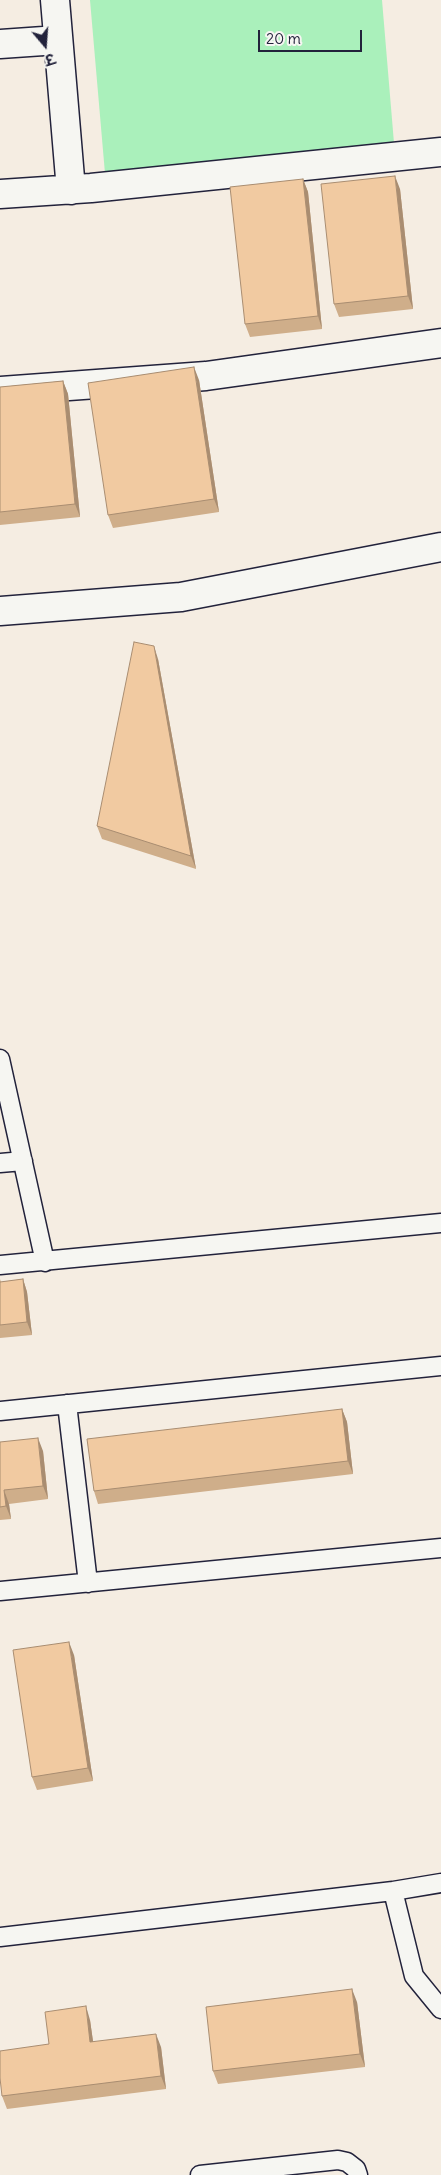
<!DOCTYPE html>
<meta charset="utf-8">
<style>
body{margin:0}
#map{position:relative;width:441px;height:2175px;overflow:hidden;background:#f5ede2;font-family:Delius,"Playpen Sans Deva",sans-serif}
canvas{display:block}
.north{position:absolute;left:20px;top:20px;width:50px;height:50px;-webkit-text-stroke:4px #f6f6f2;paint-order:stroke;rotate:162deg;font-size:14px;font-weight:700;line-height:20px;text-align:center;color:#22223b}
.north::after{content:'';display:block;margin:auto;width:18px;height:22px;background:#22223b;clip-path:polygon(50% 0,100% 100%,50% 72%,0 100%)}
.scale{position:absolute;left:258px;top:30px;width:104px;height:22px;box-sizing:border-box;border:2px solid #22223b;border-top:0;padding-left:6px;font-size:15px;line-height:18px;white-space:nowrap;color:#22223b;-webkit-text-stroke:4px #f6f6f2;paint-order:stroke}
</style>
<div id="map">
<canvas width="441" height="2175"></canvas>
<div class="north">उ</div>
<div class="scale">20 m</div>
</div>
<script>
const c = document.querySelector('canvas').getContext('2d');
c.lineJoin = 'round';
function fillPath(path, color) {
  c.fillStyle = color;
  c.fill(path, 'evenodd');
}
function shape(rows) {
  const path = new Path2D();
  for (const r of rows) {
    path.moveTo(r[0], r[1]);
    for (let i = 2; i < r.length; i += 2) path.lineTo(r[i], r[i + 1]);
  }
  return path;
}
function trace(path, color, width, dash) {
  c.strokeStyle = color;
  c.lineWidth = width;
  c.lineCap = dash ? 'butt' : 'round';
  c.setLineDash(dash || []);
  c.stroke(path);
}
const green = shape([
 [90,0,382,0,396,167,106,185]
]);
const service = shape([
 [0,1059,45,1262],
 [0,1163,23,1161],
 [0,1265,441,1223],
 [67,1404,88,1583],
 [0,1411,441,1366],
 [0,1591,441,1548],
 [393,1891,414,1976,441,2009],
 [0,1937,393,1891,441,1883],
 [200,2175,338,2160,347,2162,356,2169,358,2175]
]);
const minor = shape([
 [55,0,71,190],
 [0,44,58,40],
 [0,194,91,188,441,152],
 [0,391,206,376,441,343],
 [0,611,181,597,441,547]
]);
const wall = shape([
 [303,179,308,192,322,329,250,337,245,324],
 [400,189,413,309,339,317,334,304],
 [199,380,219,512,113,528,108,515],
 [63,381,68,394,80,517,0,525,0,387],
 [158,659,196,869,102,839,97,826],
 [0,1279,1,1282,23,1279,27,1292,32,1335,0,1338],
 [342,1409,347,1422,353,1474,98,1504,94,1491],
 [0,1442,43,1451,48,1499,9,1504,11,1519,0,1520],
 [74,1655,93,1781,37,1790,32,1777],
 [357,2002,365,2067,218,2084,213,2071],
 [90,2020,93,2042,161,2047,166,2089,7,2109,2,2096,49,2044]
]);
const shadedWall = shape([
 [395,176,400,189,413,309,408,296],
 [303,179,308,192,322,329,318,316],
 [194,367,199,380,219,512,214,499],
 [63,381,68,394,80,517,75,504],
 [154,646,158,659,196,869,191,856],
 [23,1279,27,1292,32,1335,27,1322],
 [342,1409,347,1422,353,1474,348,1461],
 [38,1438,43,1451,48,1499,43,1486],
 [4,1490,9,1504,11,1519,6,1506],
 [69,1642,74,1655,93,1781,88,1768],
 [352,1989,357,2002,365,2067,360,2054],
 [86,2006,90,2020,95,2055,90,2042],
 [156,2034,161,2047,166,2089,161,2076]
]);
const building = shape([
 [395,176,408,296,334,304,321,184,395,176],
 [303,179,318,316,245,324,230,187,303,179],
 [194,367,214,499,108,515,88,383,194,367],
 [63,381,75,504,0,512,0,387,63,381],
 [134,642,154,646,191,856,97,826,134,642],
 [23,1279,27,1322,0,1325,0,1282,23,1279],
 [342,1409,348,1461,94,1491,87,1439,342,1409],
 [38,1438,43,1486,4,1490,6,1506,0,1507,0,1442,38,1438],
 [69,1642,88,1768,32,1777,13,1650,69,1642],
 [352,1989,360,2054,213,2071,206,2007,352,1989],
 [86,2006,90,2042,156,2034,161,2076,2,2096,0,2078,0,2051,49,2044,45,2012,86,2006]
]);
fillPath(green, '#aaf0bb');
trace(service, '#22223b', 21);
trace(minor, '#22223b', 31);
trace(service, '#f6f6f2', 18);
trace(minor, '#f6f6f2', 28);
fillPath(wall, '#cfae8a');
fillPath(shadedWall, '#a98d71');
fillPath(building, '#f1caa1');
trace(building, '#a98d71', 1);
</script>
